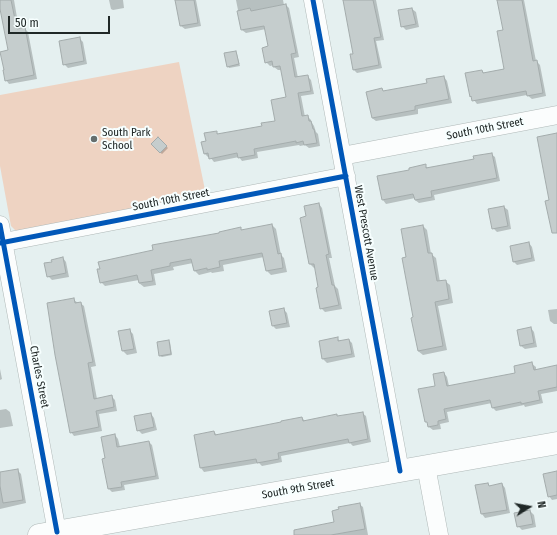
<!DOCTYPE html>
<style>
body{margin:0}
#map{position:relative;width:557px;height:535px;overflow:hidden;background:#e5f0f0;font-family:"Fira Sans Condensed",sans-serif}
canvas{display:block}
.north{position:absolute;left:509px;top:487px;width:40px;height:40px;-webkit-text-stroke:3px #f7ffff;paint-order:stroke;rotate:79deg;font-size:11px;font-weight:700;line-height:16px;text-align:center;color:#202827}
.north::after{content:'';display:block;margin:auto;width:14px;height:18px;background:#202827;clip-path:polygon(50% 0,100% 100%,50% 72%,0 100%)}
.scale{position:absolute;left:8px;top:16px;width:102px;height:18px;box-sizing:border-box;border:2px solid #202827;border-top:0;padding-left:5px;font-size:12px;line-height:14px;white-space:nowrap;color:#202827;-webkit-text-stroke:3px #f7ffff;paint-order:stroke}
</style>
<div id="map">
<canvas width="557" height="535"></canvas>
<div class="north">N</div>
<div class="scale">50 m</div>
</div>
<script>
const c = document.querySelector('canvas').getContext('2d');
c.lineJoin = 'round';
function fillPath(path, color) {
  c.fillStyle = color;
  c.fill(path, 'evenodd');
}
function shape(rows) {
  const path = new Path2D();
  for (const r of rows) {
    path.moveTo(r[0], r[1]);
    for (let i = 2; i < r.length; i += 2) path.lineTo(r[i], r[i + 1]);
  }
  return path;
}
function trace(path, color, width, dash) {
  c.strokeStyle = color;
  c.lineWidth = width;
  c.lineCap = dash ? 'butt' : 'round';
  c.setLineDash(dash || []);
  c.stroke(path);
}
function drawText(font, color, halo, rows, align = 'center') {
  c.font = font + ' "Fira Sans Condensed",sans-serif';
  c.lineWidth = 4;
  c.setLineDash([]);
  c.textBaseline = 'middle';
  c.strokeStyle = halo;
  c.fillStyle = color;
  for (const [text, x, y, turn = 0] of rows) {
    c.save();
    c.translate(x, y);
    c.rotate((+turn || 0) * Math.PI / 180);
    c.textAlign = isNaN(turn) ? turn : align;
    if (halo) c.strokeText(text, 0, 0);
    c.fillText(text, 0, 0);
    c.restore();
  }
}
const green = shape([
 [179,62,206,195,22,233,15,230,11,226,0,166,0,95]
]);
const shadow = shape([
 [0,0,14,0,19,29,24,28,28,32,37,79,9,84,6,80,9,51,1,11,0,10],
 [109,0,123,0,124,8,113,10,111,9],
 [176,0,196,0,201,26,185,29,181,26],
 [236,0,283,0,284,5,286,5,289,8,299,57,294,58,298,78,307,76,311,80,314,94,301,96,305,117,307,116,311,120,312,123,314,126,316,132,318,134,320,146,309,148,305,145,300,146,299,145,257,152,258,158,242,161,239,157,214,162,210,157,208,157,205,154,207,141,216,132,219,135,263,127,276,122,287,98,281,70,278,70,274,67,274,65,270,66,266,62,269,47,266,29,246,33,242,30],
 [344,0,376,0,384,40,376,41,382,68,357,73,354,70,354,55],
 [498,0,524,0,536,61,540,65,546,96,532,99,527,95,477,104,471,96,482,71,484,73,505,69,504,30],
 [412,9,416,12,419,27,406,30,402,26],
 [79,38,83,42,87,64,68,68,64,64],
 [236,52,237,54,240,66,229,68,228,66],
 [444,77,447,81,452,103,418,109,418,114,376,121,372,118,382,90,384,92,428,84],
 [158,138,168,148,162,154,152,144],
 [491,154,495,157,500,181,434,195,435,200,419,203,415,200,415,198,386,204,383,200,378,177,410,171,425,166,428,168,475,160],
 [319,204,322,208,332,258,329,258,335,286,338,289,342,309,325,312,321,308,320,288,316,267,314,268,310,264,307,217],
 [504,207,508,210,511,229,497,232,493,228],
 [272,225,276,229,281,255,284,258,287,272,271,275,267,271,264,257,223,265,224,271,212,273,211,272,199,275,194,270,193,263,173,267,174,270,154,274,156,285,144,287,139,283,139,280,105,286,101,282,220,234,240,228,242,230],
 [423,226,427,230,431,254,436,258,440,282,445,281,450,285,453,303,438,306,447,350,423,355,418,351,414,318,407,258],
 [529,243,532,247,535,261,517,265,513,261],
 [63,258,66,262,69,277,52,280,48,276],
 [74,300,78,303,80,303,84,306,96,366,91,367,97,399,111,396,115,400,117,411,99,414,102,431,74,436,71,432],
 [283,309,287,313,290,327,276,329,273,326],
 [557,309,557,324,554,324,550,321,548,310],
 [531,328,534,332,537,347,525,349,521,346],
 [129,330,133,334,137,353,127,355,123,351,120,332],
 [337,338,340,341,349,340,352,343,355,357,327,363,323,359,320,342],
 [168,341,170,342,172,355,162,357,160,356],
 [532,364,536,367,536,370,557,366,557,391,541,394,543,403,525,407,524,405,496,411,492,407,492,403,447,412,449,422,440,424,441,429,433,430,429,427,429,424,426,421,436,387,444,373,447,377,449,386,516,374],
 [0,369,2,379,0,380],
 [6,409,10,412,13,426,0,428,0,410],
 [362,413,366,416,371,442,353,446,350,443,281,456,282,462,262,466,259,463,204,472,201,468,195,436,214,432,217,435,282,423,302,418,305,421,338,417],
 [151,414,154,418,157,430,142,434,138,430],
 [115,435,118,439,120,447,149,442,152,445,159,479,124,485,125,490,112,492,109,489,104,459,106,459],
 [17,470,21,474,26,503,0,509,0,473],
 [557,472,557,499,552,500,549,496],
 [488,484,490,487,502,484,505,488,510,513,485,518,482,514,477,486],
 [359,504,363,507,368,535,310,535,335,522],
 [530,511,534,515,536,527,522,530,518,526]
]);
const building = shape([
 [0,0,11,0,17,29,25,27,34,75,5,81,3,70,4,70,0,52,8,50,0,9,0,0],
 [175,0,194,0,198,23,180,26,175,0],
 [343,0,373,0,381,37,374,38,379,65,353,70,350,54,353,54,343,0],
 [497,0,522,0,533,61,537,60,543,93,527,96,526,91,472,101,471,96,470,97,465,73,482,70,483,73,504,69,497,31,503,30,497,0],
 [286,4,296,53,291,54,295,77,308,75,311,91,298,93,302,116,308,115,309,121,311,121,313,129,314,129,317,143,304,145,303,141,296,143,296,141,254,149,255,155,238,158,237,153,209,159,208,153,204,154,201,142,206,141,204,133,217,131,217,134,262,126,261,123,275,121,271,100,286,97,280,66,273,67,272,61,265,63,262,48,268,46,264,26,241,30,237,11,250,8,251,11,286,4],
 [412,8,416,24,401,27,398,10,412,8],
 [80,37,84,61,63,65,59,41,80,37],
 [236,51,239,64,227,67,224,53,236,51],
 [444,76,449,99,415,106,415,110,372,118,366,92,382,88,383,91,427,83,426,79,444,76],
 [557,133,557,233,552,233,545,201,549,200,537,137,557,133],
 [158,137,167,146,160,153,151,144,158,137],
 [492,153,497,178,431,191,432,197,415,200,413,194,382,200,377,176,409,170,409,168,426,164,426,168,474,159,473,156,492,153],
 [319,203,329,254,326,255,332,285,334,285,339,305,320,309,316,288,318,287,314,264,309,264,300,218,306,216,304,206,319,203],
 [504,206,508,226,492,229,488,209,504,206],
 [272,224,278,254,281,253,283,268,266,271,262,253,219,261,220,267,207,270,207,268,194,271,191,259,170,263,170,266,151,270,153,281,139,283,137,275,100,283,97,269,100,269,98,262,153,250,152,245,219,233,219,232,241,227,241,230,272,224],
 [423,225,428,253,432,253,437,281,446,280,449,299,435,302,443,346,418,351,411,318,413,317,402,258,406,257,401,229,423,225],
 [529,242,532,258,513,262,510,246,529,242],
 [63,257,66,273,47,277,44,263,52,262,51,260,63,257],
 [74,298,75,303,81,302,86,329,93,362,88,363,94,399,112,395,114,407,96,411,99,427,70,433,55,355,47,303,74,298],
 [284,308,287,323,272,326,269,311,284,308],
 [531,327,534,343,520,346,517,330,531,327],
 [130,329,134,349,122,351,118,331,130,329],
 [338,337,338,341,349,339,352,354,322,359,319,341,338,337],
 [169,340,171,354,159,356,157,342,169,340],
 [532,362,534,370,557,365,557,387,538,391,540,400,521,404,521,402,492,408,490,400,444,409,446,419,438,421,438,425,428,427,427,422,425,422,418,389,435,386,433,374,444,372,447,386,515,373,514,366,532,362],
 [363,412,368,439,349,443,348,439,278,453,279,459,257,463,256,459,200,468,194,435,214,431,215,435,281,422,281,421,302,417,303,421,337,414,337,416,363,412],
 [151,413,154,427,137,431,134,416,151,413],
 [115,434,117,447,149,441,156,476,121,482,122,487,108,489,102,459,105,458,101,437,115,434],
 [18,469,23,500,3,503,0,486,0,472,18,469],
 [557,471,557,495,548,497,543,474,557,471],
 [488,483,489,486,502,483,507,510,481,514,475,485,488,483],
 [360,503,365,529,331,535,294,535,294,530,334,522,332,511,339,509,338,507,360,503],
 [530,510,533,524,517,527,514,513,530,510]
]);
const minor = shape([
 [313,0,400,471],
 [342,156,557,115],
 [0,225,57,532],
 [0,243,346,176],
 [426,466,439,535]
]);
const major = shape([
 [39,535,557,443]
]);
const cycleway = shape([
 [313,0,400,471],
 [0,225,57,532],
 [0,243,346,176]
]);
const markers = [
 [94,139,4,"#656e6d"]
];
const streetNames = [
 ["South 10th Street",485,129,-11],
 ["South 10th Street",171,200,-11],
 ["West Prescott Avenue",366,233,80],
 ["Charles Street",39,377,79],
 ["South 9th Street",298,489,-10]
];
const poiNames = [
 ["South Park",102,133],
 ["School",102,146]
];
fillPath(green, '#eed3c2');
fillPath(shadow, '#0003');
fillPath(building, '#c5cdcd');
trace(building, '#a4acac', 1);
trace(minor, '#afb8b7', 19);
trace(major, '#afb8b7', 23);
trace(minor, '#fbfdfd', 18);
trace(major, '#fbfdfd', 22);
trace(cycleway, '#0057b8', 5);
for (const [x, y, r, color] of markers) {
  const dot = new Path2D();
  dot.arc(x, y, r, 0, 2 * Math.PI);
  c.fillStyle = color;
  c.fill(dot);
  trace(dot, '#f7ffff', 1.5);
}
drawText('11px', '#202827', '#f7ffff', streetNames);
drawText('11px', '#202827', '#f7ffff', poiNames, 'left');
</script>
